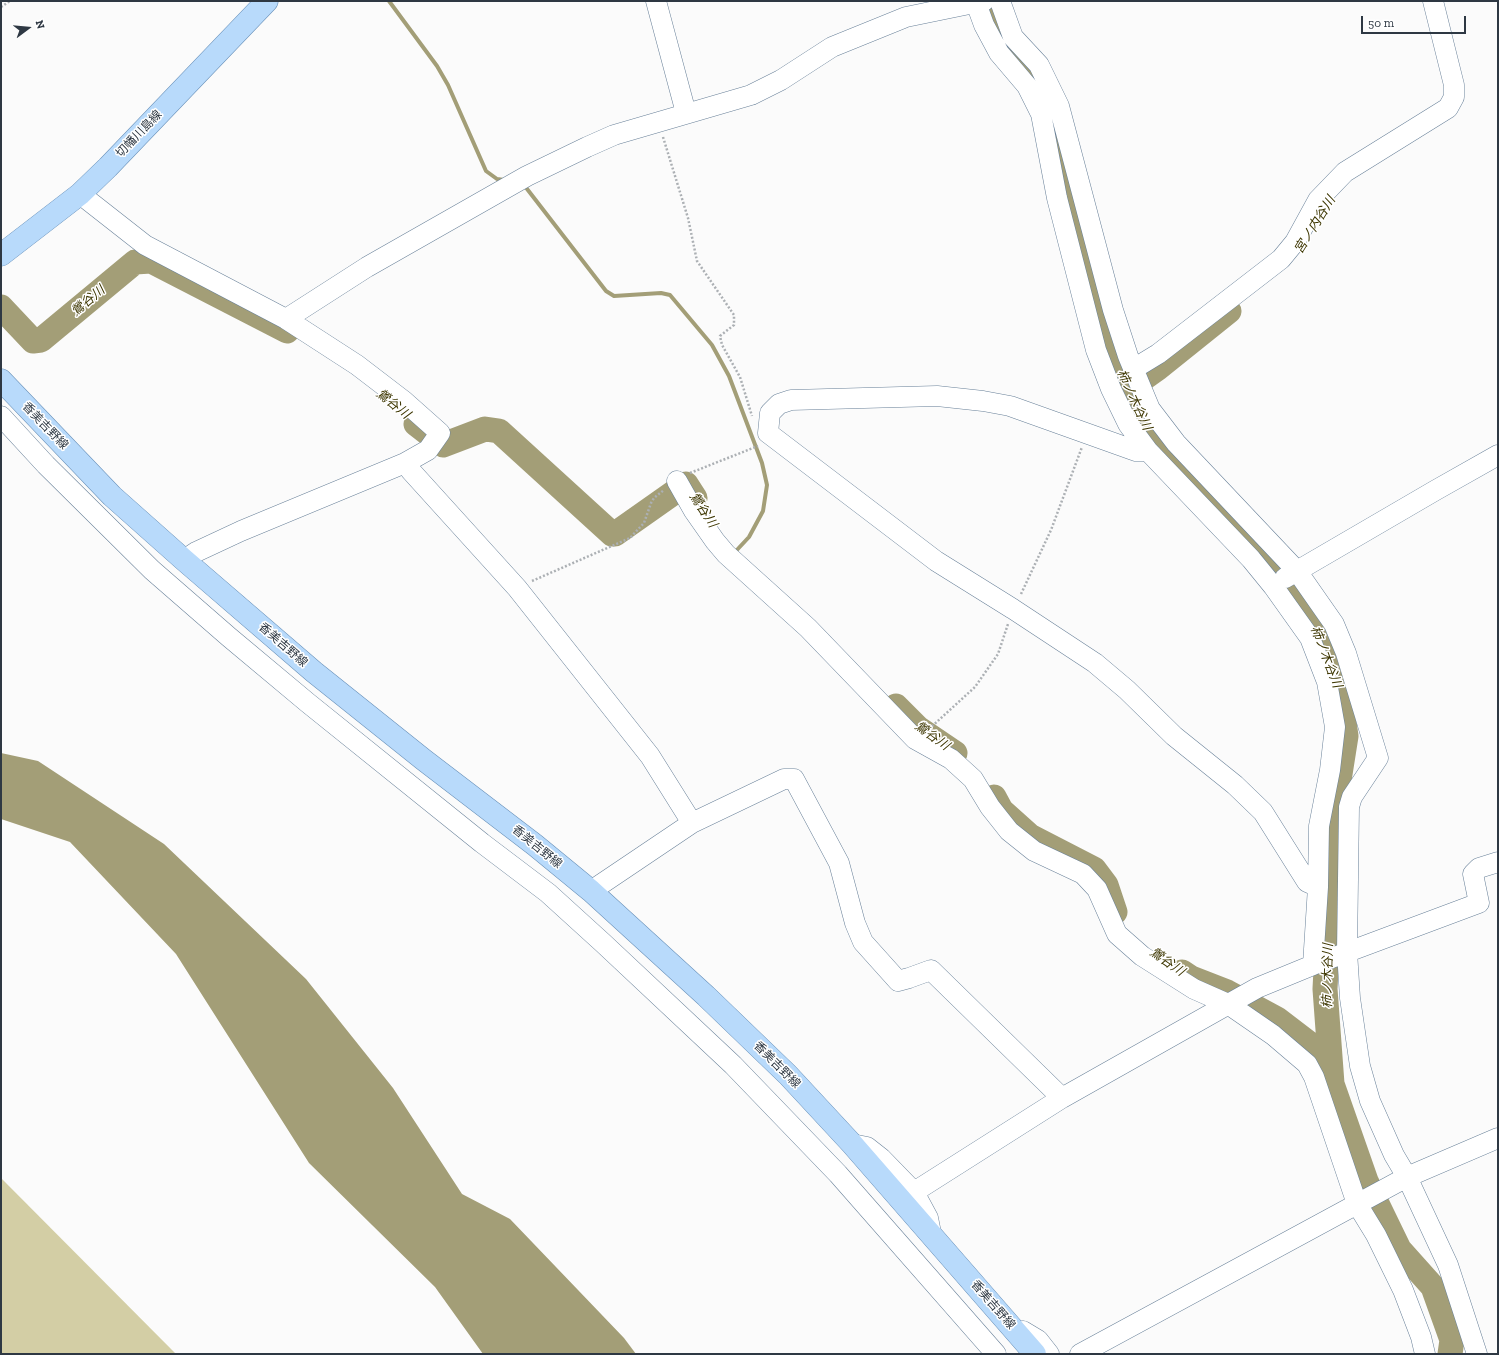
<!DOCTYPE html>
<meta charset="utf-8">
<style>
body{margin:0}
#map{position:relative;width:1499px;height:1355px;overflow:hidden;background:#fbfbfb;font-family:"Zilla Slab",serif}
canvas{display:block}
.frame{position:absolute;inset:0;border:2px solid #2e3843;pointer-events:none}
.north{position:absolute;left:8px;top:8px;width:40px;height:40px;-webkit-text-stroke:3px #fff;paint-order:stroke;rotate:74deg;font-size:11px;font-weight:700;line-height:16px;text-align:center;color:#2e3843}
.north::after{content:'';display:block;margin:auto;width:14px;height:18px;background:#2e3843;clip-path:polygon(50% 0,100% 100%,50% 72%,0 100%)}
.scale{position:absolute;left:1361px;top:16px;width:105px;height:18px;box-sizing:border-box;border:2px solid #2e3843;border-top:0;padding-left:5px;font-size:12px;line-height:14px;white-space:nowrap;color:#2e3843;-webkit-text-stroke:3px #fff;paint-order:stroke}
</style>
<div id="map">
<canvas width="1499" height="1355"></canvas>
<div class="frame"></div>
<div class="north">N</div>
<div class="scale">50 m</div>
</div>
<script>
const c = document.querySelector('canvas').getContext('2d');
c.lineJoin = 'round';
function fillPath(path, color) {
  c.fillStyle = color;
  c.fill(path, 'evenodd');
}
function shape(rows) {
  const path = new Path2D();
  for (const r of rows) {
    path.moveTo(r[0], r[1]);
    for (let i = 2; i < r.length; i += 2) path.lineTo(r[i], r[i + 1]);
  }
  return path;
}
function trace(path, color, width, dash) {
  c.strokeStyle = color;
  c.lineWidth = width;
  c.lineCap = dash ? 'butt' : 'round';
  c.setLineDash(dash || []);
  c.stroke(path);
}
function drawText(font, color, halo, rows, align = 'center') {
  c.font = font + ' "Zilla Slab","Noto Sans JP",serif';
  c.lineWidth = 3;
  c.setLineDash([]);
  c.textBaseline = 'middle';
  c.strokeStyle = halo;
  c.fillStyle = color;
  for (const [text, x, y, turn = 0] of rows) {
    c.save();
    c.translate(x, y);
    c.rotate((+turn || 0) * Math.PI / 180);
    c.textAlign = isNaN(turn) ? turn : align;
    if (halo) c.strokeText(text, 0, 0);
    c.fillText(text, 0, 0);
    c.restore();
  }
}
const forest = shape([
 [1,1178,176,1354,1,1354]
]);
const water = shape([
 [1,753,38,761,164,844,306,979,393,1088,462,1194,510,1219,624,1338,636,1354,483,1354,435,1287,309,1163,176,954,70,842,1,819]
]);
const stream = shape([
 [389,1,437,66,448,85,486,171,497,179,504,180],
 [524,185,606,291,614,296,661,293,670,295,712,345,729,376,762,463,767,485,763,511,749,537,735,552]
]);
const river = shape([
 [986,1,1006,45,1037,79,1052,109,1075,222,1108,343,1127,390,1146,430,1194,486,1266,559,1316,627,1338,681,1346,736,1337,793,1330,893,1325,989,1332,1084,1366,1181,1399,1249,1433,1287,1452,1340,1450,1354],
 [1,307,33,341,41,340,135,262,151,261,287,331],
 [1127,390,1158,368,1229,311],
 [416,424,443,445,485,429,499,431,612,534,615,534,686,484,695,498],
 [896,706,918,728,955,753],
 [994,797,1001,810,1030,836,1094,869,1106,885,1115,912],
 [1182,972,1191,978,1227,992,1277,1019,1311,1045,1332,1084]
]);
const path = shape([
 [1,7,10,1],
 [663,137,688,218,697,261,734,315,734,325,720,336,722,345,740,377,752,416],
 [690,473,758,446],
 [532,581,630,538,644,523,651,503,654,498,664,490],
 [1021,594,1051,530,1082,447],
 [929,729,975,687,998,654,1008,624]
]);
const minor = shape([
 [656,1,686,113],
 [1000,1,1013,37,1039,65,1059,106,1113,310,1128,356,1150,409,1176,443,1297,571,1334,624,1346,653,1378,758,1352,797,1349,807,1347,952,1350,998,1360,1066,1370,1101,1394,1155,1407,1177,1448,1265,1477,1354],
 [976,3,984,25,999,53,1027,86,1041,114,1057,198,1096,350,1111,389,1128,424,1148,451,1251,559,1273,586,1310,638,1327,682,1335,727,1330,770,1319,826,1318,887,1313,965],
 [80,194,145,245,286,319,357,365,404,401,440,433,428,450,405,463,241,531,196,552,184,560],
 [286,319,367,267,527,176,587,147,614,135,751,95,781,80,832,47,906,17,984,1],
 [1135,368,1158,354,1281,259,1295,242,1318,200,1345,172,1448,108,1454,97,1454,85,1433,1],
 [1,416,46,465,152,570,229,637,308,703,482,843,548,893,603,943,733,1065,838,1174,996,1354],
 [1148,451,1136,451,1010,406,983,401,937,396,791,400,779,404,770,413,768,433,936,561,1013,609,1095,663,1127,690,1174,736,1235,785,1263,812,1307,882,1318,887],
 [405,463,411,471,517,588,650,756,692,823],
 [677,481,694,511,715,541,726,554,808,628,915,739,951,759,973,779,990,807,1009,831,1034,851,1083,874,1097,889,1117,934,1142,956,1194,989,1228,1004,1273,1035,1307,1064,1314,1077,1357,1204,1376,1235,1403,1290,1421,1337,1425,1354],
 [1285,578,1436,490,1498,455],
 [591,891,692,823,784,779,794,779,839,863,855,923,863,942,898,981,909,978,931,970,1062,1098],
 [852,1144,867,1147,881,1158,914,1192,928,1218,931,1233],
 [914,1192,1062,1098,1257,988,1313,965,1479,903,1473,874,1479,868,1498,862],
 [1023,1331,1038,1340,1049,1354],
 [1080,1354,1407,1177,1498,1138]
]);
const major = shape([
 [1,255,80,194,108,167,267,1],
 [1,380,112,496,184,560,314,672,424,760,535,845,591,891,706,996,788,1075,852,1144,1035,1354]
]);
const streetNames = [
 ["切幡川島線",139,134,-46],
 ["香美吉野線",45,426,46],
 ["香美吉野線",283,645,41],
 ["香美吉野線",537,847,39],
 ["香美吉野線",777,1065,45],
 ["香美吉野線",993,1305,49]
];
const waterNames = [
 ["宮ノ内谷川",1315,225,-58],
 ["鶯谷川",88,301,-40],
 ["柿ノ木谷川",1134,400,65],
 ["鶯谷川",393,404,39],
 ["鶯谷川",703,510,57],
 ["柿ノ木谷川",1326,657,69],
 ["鶯谷川",932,736,36],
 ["鶯谷川",1167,962,35],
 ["柿ノ木谷川",1328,976,-89]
];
fillPath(forest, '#d3cea5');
fillPath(water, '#a39e77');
trace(stream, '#a39e77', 4);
trace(river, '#a39e77', 25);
trace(minor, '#698199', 21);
trace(major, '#6991b9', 23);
trace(path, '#acb0b4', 2.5, [2, 2]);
trace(minor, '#fff', 20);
trace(major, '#b8dafb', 22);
drawText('12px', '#2e3843', '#fff', streetNames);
drawText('italic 13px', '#3d3601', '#fff', waterNames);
</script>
